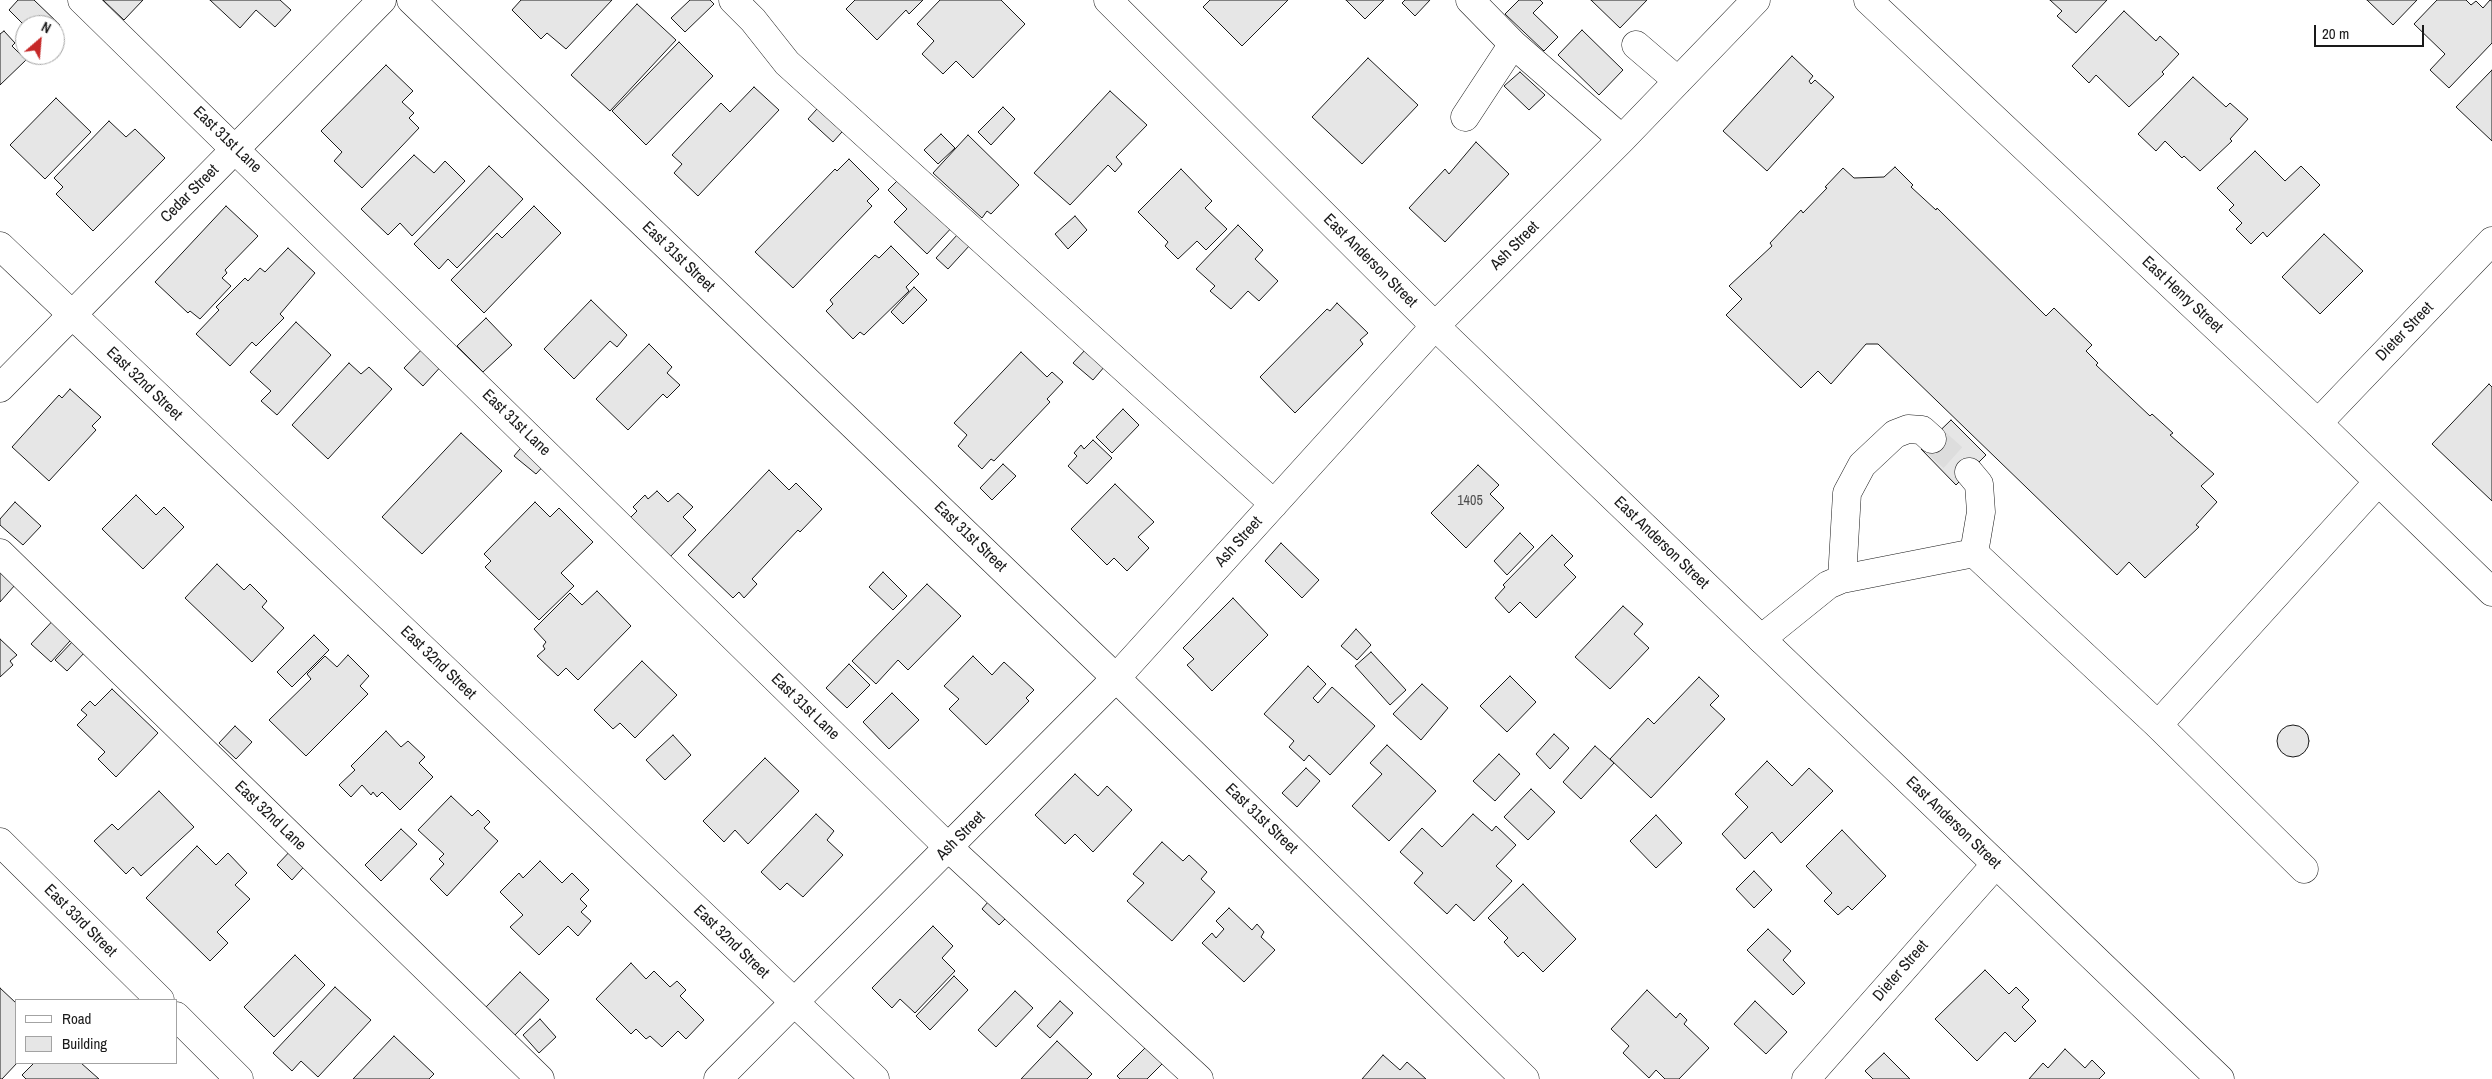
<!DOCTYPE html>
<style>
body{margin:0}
#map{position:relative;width:2492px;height:1079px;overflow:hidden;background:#fff;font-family:"Archivo Narrow",sans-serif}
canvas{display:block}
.legend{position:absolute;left:15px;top:999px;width:162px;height:65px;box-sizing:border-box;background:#fff;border:1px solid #a3a3a3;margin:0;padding:6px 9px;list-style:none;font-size:15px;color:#1a1a1a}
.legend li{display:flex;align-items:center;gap:10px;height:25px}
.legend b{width:25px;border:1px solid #a3a3a3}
.north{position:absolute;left:15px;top:15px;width:50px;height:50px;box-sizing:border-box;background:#fff;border:1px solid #a3a3a3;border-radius:50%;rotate:27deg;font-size:14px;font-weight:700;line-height:20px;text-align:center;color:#1a1a1a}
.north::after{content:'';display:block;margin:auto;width:18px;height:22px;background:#c62828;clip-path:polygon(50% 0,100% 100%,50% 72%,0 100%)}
.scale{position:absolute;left:2314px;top:25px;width:110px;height:22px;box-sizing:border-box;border:2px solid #1a1a1a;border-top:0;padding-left:6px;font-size:15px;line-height:18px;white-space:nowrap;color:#1a1a1a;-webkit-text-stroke:4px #fff;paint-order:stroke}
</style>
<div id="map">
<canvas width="2492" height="1079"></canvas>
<ul class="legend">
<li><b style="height:6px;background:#fff"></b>Road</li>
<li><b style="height:14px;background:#e6e6e6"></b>Building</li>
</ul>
<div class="north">N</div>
<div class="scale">20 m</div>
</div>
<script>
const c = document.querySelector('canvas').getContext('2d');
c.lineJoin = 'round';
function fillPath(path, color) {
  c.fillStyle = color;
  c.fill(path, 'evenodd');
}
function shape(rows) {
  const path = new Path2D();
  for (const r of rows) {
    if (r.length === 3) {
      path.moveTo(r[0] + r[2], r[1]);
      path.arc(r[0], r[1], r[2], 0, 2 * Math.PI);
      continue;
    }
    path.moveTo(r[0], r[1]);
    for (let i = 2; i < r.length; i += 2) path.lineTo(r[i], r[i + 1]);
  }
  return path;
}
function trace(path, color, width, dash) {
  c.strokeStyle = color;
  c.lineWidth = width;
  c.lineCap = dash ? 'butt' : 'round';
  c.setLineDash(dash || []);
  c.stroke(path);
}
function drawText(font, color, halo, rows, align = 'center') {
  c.font = font + ' "Archivo Narrow",sans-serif';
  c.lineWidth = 4;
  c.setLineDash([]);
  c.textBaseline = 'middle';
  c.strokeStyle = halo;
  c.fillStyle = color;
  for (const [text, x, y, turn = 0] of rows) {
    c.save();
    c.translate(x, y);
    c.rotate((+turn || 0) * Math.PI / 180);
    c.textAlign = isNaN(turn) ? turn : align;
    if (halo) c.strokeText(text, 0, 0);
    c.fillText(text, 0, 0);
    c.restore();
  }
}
const building = shape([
 [18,0,34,0,60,25,55,30,55,25,25,26,9,10,18,0],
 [103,0,143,0,124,20,103,0],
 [210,0,280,0,291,10,275,27,256,10,240,28,210,0],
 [521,0,612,0,566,49,547,33,541,39,512,10,521,0],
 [690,0,710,0,714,4,685,32,671,18,690,0],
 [855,0,923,0,909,14,906,10,877,40,846,9,855,0],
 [940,0,1001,0,1025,24,973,78,956,61,943,74,922,54,934,41,917,24,940,0],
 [1210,0,1288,0,1242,46,1203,7,1210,0],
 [1346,0,1384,0,1365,19,1346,0],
 [1405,0,1430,0,1415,16,1402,3,1405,0],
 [1519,0,1540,0,1543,3,1533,13,1558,37,1544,51,1505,14,1519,0],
 [1591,0,1647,0,1620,28,1591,0],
 [2050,0,2107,0,2076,33,2057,16,2062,11,2050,0],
 [2367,0,2417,0,2393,25,2367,0],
 [2437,0,2466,0,2471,5,2476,1,2483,8,2490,0,2492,1,2492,43,2449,88,2430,70,2445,54,2414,24,2437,0],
 [637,4,676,40,610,111,571,75,637,4],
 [2124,11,2156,41,2160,36,2179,54,2162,72,2164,74,2129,107,2096,75,2089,83,2072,66,2124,11],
 [1582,30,1623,70,1599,95,1558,55,1582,30],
 [4,31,15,43,12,46,26,60,0,85,0,34,4,31],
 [679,42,713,76,646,145,612,111,679,42],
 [1792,56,1813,76,1809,81,1811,84,1815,80,1834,97,1767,171,1723,131,1792,56],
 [1368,58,1418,105,1362,164,1312,117,1368,58],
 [386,65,413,91,402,102,414,113,409,118,419,128,362,188,334,161,342,152,321,131,386,65],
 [2492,70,2492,141,2456,107,2492,70],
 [1520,72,1545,95,1529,110,1504,86,1520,72],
 [2193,77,2226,107,2230,103,2248,119,2230,139,2232,141,2200,171,2184,156,2182,158,2165,141,2156,151,2138,134,2193,77],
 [754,87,779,110,698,196,674,173,682,164,672,155,721,103,730,112,754,87],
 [1110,91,1147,125,1116,157,1122,164,1115,172,1108,165,1070,205,1034,173,1110,91],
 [56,98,91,132,45,179,10,145,56,98],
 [824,101,849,124,833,142,808,119,824,101],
 [1003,107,1015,119,991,145,978,132,1003,107],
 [109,121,126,137,135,129,165,158,93,231,56,194,63,187,54,178,109,121],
 [941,134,955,148,938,164,924,150,941,134],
 [968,135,1019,185,991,214,987,211,982,218,933,173,968,135],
 [1476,142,1509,174,1445,242,1409,208,1445,169,1449,174,1476,142],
 [2255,151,2285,181,2301,166,2320,185,2267,237,2263,232,2251,244,2236,229,2242,223,2229,210,2234,205,2217,188,2255,151],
 [414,155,434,173,445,161,465,181,412,236,400,223,388,235,361,209,414,155],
 [849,159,879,189,867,201,872,206,793,288,755,252,835,169,837,171,849,159],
 [489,166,523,199,457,268,448,259,439,269,414,244,489,166],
 [1895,167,1913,185,1911,187,1936,210,1937,208,2046,316,2054,308,2092,345,2086,351,2098,363,2096,365,2150,416,2152,414,2173,433,2170,435,2214,474,2201,486,2217,502,2196,525,2199,527,2145,578,2129,562,2117,575,1878,344,1866,344,1831,384,1818,371,1801,388,1726,315,1742,299,1729,286,1772,246,1770,243,1801,210,1803,213,1827,188,1825,187,1843,168,1854,178,1884,177,1895,167],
 [1181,169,1212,201,1205,208,1227,229,1206,250,1197,241,1178,259,1165,246,1168,242,1138,212,1181,169],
 [904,174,955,224,927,254,894,222,907,209,888,190,904,174],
 [226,206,258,236,225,270,227,273,222,278,231,286,200,319,190,311,188,313,155,282,226,206],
 [534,206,561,233,484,313,451,280,497,233,502,238,534,206],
 [1075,216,1087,230,1068,249,1055,234,1075,216],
 [1238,225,1263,250,1255,259,1278,281,1259,301,1248,291,1231,309,1210,291,1215,286,1196,269,1238,225],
 [958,234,970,245,948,269,936,258,958,234],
 [2324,234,2363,271,2320,314,2282,277,2324,234],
 [891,246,919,274,906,287,909,291,864,335,860,332,853,339,826,311,833,304,830,300,875,255,879,258,891,246],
 [288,248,315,273,280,314,284,318,256,346,252,342,230,366,196,334,219,310,216,307,245,278,248,281,260,268,265,272,288,248],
 [914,287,927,300,903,324,891,312,914,287],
 [591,300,627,335,617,347,610,341,574,379,544,349,591,300],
 [1337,303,1368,333,1360,340,1363,344,1295,413,1260,377,1327,309,1330,311,1337,303],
 [486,318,512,345,483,372,457,346,486,318],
 [296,322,331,355,277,415,261,401,271,391,250,372,296,322],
 [649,344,672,367,667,373,680,385,667,398,663,394,628,430,596,399,649,344],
 [426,345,445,362,423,386,404,368,426,345],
 [1086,349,1105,366,1093,380,1073,363,1086,349],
 [1021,352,1047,377,1052,372,1063,382,1047,399,1050,402,994,461,991,459,982,469,958,446,967,435,954,423,1021,352],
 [349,363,361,374,369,367,392,389,328,459,292,425,349,363],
 [2489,384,2492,387,2492,501,2432,444,2489,384],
 [70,389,101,417,92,426,96,430,49,481,12,447,59,395,62,398,70,389],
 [1123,409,1139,425,1112,453,1096,437,1123,409],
 [1951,420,1986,455,1956,485,1921,449,1951,420],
 [461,433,502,471,422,554,382,517,461,433],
 [1093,440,1112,458,1087,484,1068,466,1077,456,1074,453,1081,445,1084,449,1093,440],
 [525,443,547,462,536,474,514,456,525,443],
 [1003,464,1016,476,992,500,980,488,1003,464],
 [1478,465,1499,485,1490,494,1504,508,1466,548,1431,513,1478,465],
 [769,470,789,490,796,483,822,509,800,532,798,530,752,579,757,584,744,598,739,592,733,598,688,555,769,470],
 [1115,484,1154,522,1138,537,1149,548,1127,571,1114,558,1107,565,1071,529,1115,484],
 [657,491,668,502,678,493,693,507,683,517,696,530,668,559,628,520,637,511,633,507,645,495,648,499,657,491],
 [136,495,156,515,164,507,184,527,143,569,102,529,136,495],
 [15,502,41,526,23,545,0,525,0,519,15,502],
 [535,502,550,517,559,508,593,542,561,573,574,586,539,620,485,567,491,561,484,554,535,502],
 [1520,533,1534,547,1507,575,1494,561,1520,533],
 [1552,535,1573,556,1564,565,1576,577,1536,618,1520,602,1509,613,1495,598,1505,587,1503,585,1552,535],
 [1281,543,1319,580,1302,598,1265,561,1281,543],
 [217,564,244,590,250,584,267,601,262,607,284,628,252,662,185,598,217,564],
 [0,572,15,585,0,602,0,572],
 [883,572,907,596,893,610,869,587,883,572],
 [927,584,961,616,908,670,898,660,876,684,852,661,927,584],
 [597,591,631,626,578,680,566,668,558,676,537,656,545,649,543,646,546,642,534,629,570,593,582,605,597,591],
 [1233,598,1268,635,1212,691,1187,665,1194,659,1183,648,1233,598],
 [1623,606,1643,624,1634,634,1649,648,1610,689,1575,657,1623,606],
 [59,614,78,632,51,662,31,644,59,614],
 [1356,629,1371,645,1357,660,1341,646,1356,629],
 [314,635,329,650,292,687,277,672,314,635],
 [0,639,17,655,10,661,13,665,0,677,0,639],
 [74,640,86,651,67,671,55,660,74,640],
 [1371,652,1406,690,1390,705,1355,666,1371,652],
 [348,655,369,676,360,686,368,694,306,756,269,720,311,679,307,674,325,656,337,667,348,655],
 [973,656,992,675,1004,662,1034,690,1026,698,1029,701,986,745,949,709,959,699,944,686,973,656],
 [642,661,677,695,635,738,620,723,613,729,594,710,642,661],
 [849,664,870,685,847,708,826,688,849,664],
 [1308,666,1326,684,1313,698,1318,703,1332,687,1375,726,1330,775,1309,755,1304,761,1289,747,1294,741,1264,714,1308,666],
 [1510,676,1536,702,1507,732,1480,706,1510,676],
 [1699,677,1719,696,1710,705,1725,719,1651,798,1610,759,1648,718,1654,724,1699,677],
 [1422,684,1448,708,1421,740,1393,714,1422,684],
 [112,689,158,733,116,777,98,759,105,752,77,725,87,715,81,710,90,701,95,706,112,689],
 [892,693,919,720,889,749,863,722,892,693],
 [2293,741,16],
 [235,726,252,742,236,759,219,743,235,726],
 [386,731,401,747,408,741,425,757,419,763,433,777,400,810,382,792,377,797,373,792,371,795,362,785,351,797,339,785,355,770,351,766,386,731],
 [1554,734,1569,748,1550,769,1536,754,1554,734],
 [673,735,691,755,665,780,646,760,673,735],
 [1387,745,1436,791,1389,841,1352,806,1382,774,1370,763,1387,745],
 [1595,746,1614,763,1581,799,1563,782,1595,746],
 [1499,754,1520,774,1495,801,1473,781,1499,754],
 [765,758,799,791,748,844,735,830,724,842,703,821,765,758],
 [1767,761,1792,786,1809,768,1833,791,1781,843,1772,832,1745,859,1722,834,1748,807,1735,794,1767,761],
 [1306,768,1320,781,1297,807,1282,793,1306,768],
 [1075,774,1098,796,1107,786,1132,810,1093,852,1075,834,1065,844,1035,815,1075,774],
 [1531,789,1555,812,1528,840,1504,817,1531,789],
 [159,791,194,827,141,876,133,867,126,874,94,841,112,824,118,830,159,791],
 [451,796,472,816,478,810,490,822,484,828,498,841,447,896,430,879,444,864,439,859,444,854,418,830,451,796],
 [816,814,834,831,827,840,843,855,803,897,787,883,780,890,761,872,816,814],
 [1473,814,1492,831,1496,826,1516,845,1496,866,1512,881,1474,921,1456,904,1447,914,1414,883,1423,873,1400,852,1422,828,1442,847,1473,814],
 [1656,815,1682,843,1656,868,1630,841,1656,815],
 [401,829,417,844,381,881,365,865,401,829],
 [1842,830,1886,876,1852,910,1848,906,1838,915,1824,901,1832,893,1806,866,1842,830],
 [1162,842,1183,861,1189,855,1207,872,1201,879,1215,892,1172,941,1127,901,1144,883,1133,874,1162,842],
 [197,846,216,865,228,853,247,873,235,885,250,899,217,932,228,943,210,961,146,898,197,846],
 [294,847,309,861,292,880,277,865,294,847],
 [540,861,562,883,572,873,589,890,580,899,587,906,581,912,591,921,578,936,568,926,539,955,510,927,523,915,500,892,519,873,523,878,540,861],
 [1754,871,1772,890,1754,908,1736,889,1754,871],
 [1523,884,1576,939,1543,972,1523,952,1518,957,1504,942,1508,938,1488,918,1523,884],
 [994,895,1012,912,999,925,982,909,994,895],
 [1229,908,1252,930,1257,924,1264,932,1261,937,1275,950,1244,982,1202,943,1212,933,1216,938,1224,929,1216,921,1229,908],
 [933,926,953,946,942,958,955,971,915,1013,900,999,892,1008,872,988,933,926],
 [1768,929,1791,951,1783,960,1805,983,1793,995,1747,950,1768,929],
 [295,955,325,985,274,1037,244,1007,295,955],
 [631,963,646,979,654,971,670,987,677,981,686,990,680,996,704,1020,686,1039,678,1031,662,1047,650,1036,646,1039,636,1029,631,1034,596,999,631,963],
 [1985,970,2009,994,2016,987,2029,1000,2022,1007,2036,1021,2015,1042,2005,1032,1977,1061,1935,1019,1985,970],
 [520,972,549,1000,514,1036,485,1008,520,972],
 [954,976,968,990,930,1030,916,1016,954,976],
 [335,987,371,1020,318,1077,301,1061,292,1071,273,1053,335,987],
 [0,988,16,1003,17,1063,2,1079,0,1079,0,988],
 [1647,990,1676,1018,1680,1013,1687,1020,1684,1024,1709,1048,1679,1079,1665,1079,1656,1070,1649,1078,1623,1053,1629,1046,1611,1029,1647,990],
 [1015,991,1033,1008,996,1047,978,1030,1015,991],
 [1060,1001,1073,1013,1050,1038,1037,1026,1060,1001],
 [1755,1001,1787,1032,1766,1054,1734,1024,1755,1001],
 [540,1019,556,1037,539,1053,523,1035,540,1019],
 [394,1036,434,1074,429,1079,353,1079,394,1036],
 [1057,1041,1092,1074,1087,1079,1021,1079,1057,1041],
 [1148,1045,1165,1061,1147,1079,1120,1079,1117,1076,1148,1045],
 [2065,1049,2085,1068,2092,1060,2105,1073,2099,1079,2029,1079,2043,1063,2048,1068,2065,1049],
 [1884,1053,1910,1079,1873,1079,1865,1071,1884,1053],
 [1383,1055,1400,1070,1407,1062,1426,1079,1362,1079,1383,1055],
 [34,1063,81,1063,99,1079,26,1079,22,1075,34,1063]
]);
const minorTunnel = shape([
 [1932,439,1969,472]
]);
const minor = shape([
 [82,0,949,848,1199,1079],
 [411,0,1116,678,1525,1079],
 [733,0,753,20,787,63,1274,504],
 [1470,0,1513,44,1622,139],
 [1636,45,1678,81],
 [1465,117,1513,44],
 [0,246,875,1079],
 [0,388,382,0],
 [2318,423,2492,241],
 [1969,472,1979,484,1981,512,1974,553],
 [0,553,540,1079],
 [1842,579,1847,493,1862,465,1895,434,1908,429,1922,430,1932,439],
 [1761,639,1828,585,1842,579,1974,553,2158,725,2304,869],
 [2158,725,2378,482],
 [0,842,160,1000],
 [176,1016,239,1079],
 [718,1079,1116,678,1435,326,1622,139,1756,0],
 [1806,1079,1996,864]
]);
const major = shape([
 [1108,0,1435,326,2220,1079],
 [1868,0,2318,423,2492,592]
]);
const numberNames = [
 ["1405",1470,501]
];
const streetNames = [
 ["East 31st Lane",227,140,44],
 ["Cedar Street",190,194,-45],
 ["Ash Street",1515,246,-45],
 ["East 31st Street",678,257,44],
 ["East Anderson Street",1370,261,45],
 ["East Henry Street",2182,295,43],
 ["Dieter Street",2405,332,-46],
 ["East 32nd Street",144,384,44],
 ["East 31st Lane",516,423,44],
 ["East 31st Street",970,537,44],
 ["Ash Street",1239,542,-48],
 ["East Anderson Street",1661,543,44],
 ["East 32nd Street",438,663,44],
 ["East 31st Lane",805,707,44],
 ["East 32nd Lane",270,816,44],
 ["East 31st Street",1261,819,44],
 ["East Anderson Street",1953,823,44],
 ["Ash Street",961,836,-45],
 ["East 33rd Street",80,921,45],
 ["East 32nd Street",731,942,44],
 ["Dieter Street",1901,971,-49]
];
fillPath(building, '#e6e6e6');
trace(building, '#1a1a1a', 1);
trace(minorTunnel, '#ddd', 28, [28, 14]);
trace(minor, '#1a1a1a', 29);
trace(major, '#1a1a1a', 29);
trace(minor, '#fff', 28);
trace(major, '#fff', 28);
drawText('14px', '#4d4d4d', null, numberNames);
drawText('16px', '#1a1a1a', '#fff', streetNames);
</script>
